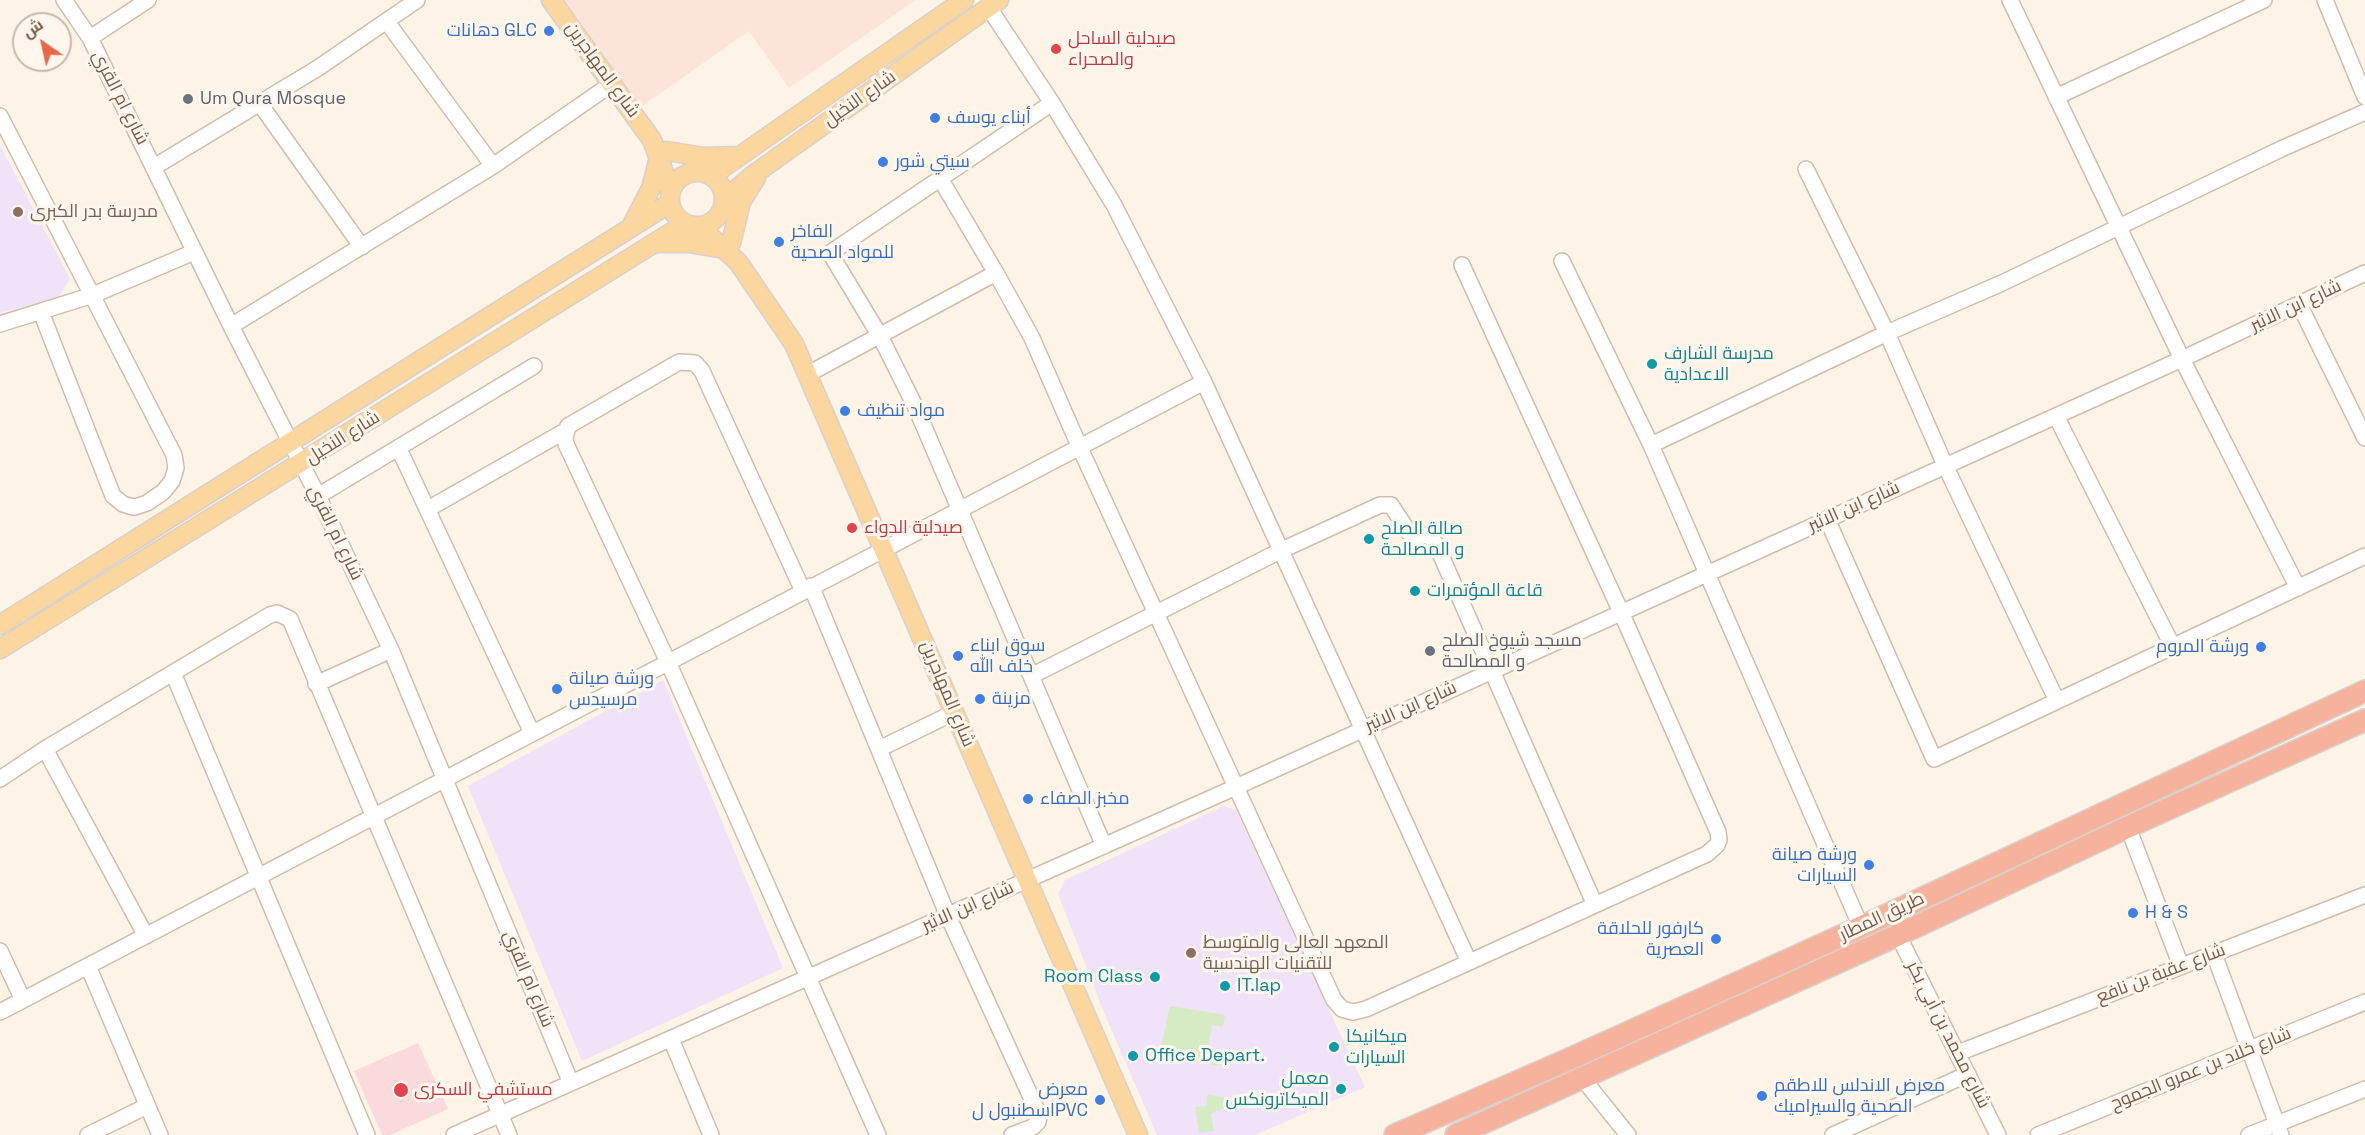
<!DOCTYPE html>
<meta charset="utf-8">
<style>
body{margin:0}
#map{position:relative;width:2365px;height:1135px;overflow:hidden;background:#fdf3e7;font-family:"Space Grotesk",Cairo,sans-serif}
canvas{display:block}
.north{position:absolute;left:12px;top:12px;width:60px;height:60px;box-sizing:border-box;background:#fff7ed;border:2px solid #c9b8ac;border-radius:50%;rotate:326deg;font-size:16px;font-weight:700;line-height:24px;text-align:center;color:#77594a}
.north::after{content:'';display:block;margin:auto;width:21px;height:27px;background:#e7694b;clip-path:polygon(50% 0,100% 100%,50% 72%,0 100%)}
</style>
<div id="map">
<canvas width="2365" height="1135"></canvas>
<div class="north">ش</div>
</div>
<script>
const c = document.querySelector('canvas').getContext('2d');
c.lineJoin = 'round';
function fillPath(path, color) {
  c.fillStyle = color;
  c.fill(path, 'evenodd');
}
function shape(rows) {
  const path = new Path2D();
  for (const r of rows) {
    if (r.length === 3) {
      path.moveTo(r[0] + r[2], r[1]);
      path.arc(r[0], r[1], r[2], 0, 2 * Math.PI);
      continue;
    }
    path.moveTo(r[0], r[1]);
    for (let i = 2; i < r.length; i += 2) path.lineTo(r[i], r[i + 1]);
  }
  return path;
}
function trace(path, color, width, dash) {
  c.strokeStyle = color;
  c.lineWidth = width;
  c.lineCap = dash ? 'butt' : 'round';
  c.setLineDash(dash || []);
  c.stroke(path);
}
function drawText(font, color, halo, rows, align = 'center') {
  c.font = font + ' "Space Grotesk",Cairo,sans-serif';
  c.lineWidth = 6;
  c.setLineDash([]);
  c.textBaseline = 'middle';
  c.strokeStyle = halo;
  c.fillStyle = color;
  for (const [text, x, y, turn = 0] of rows) {
    c.save();
    c.translate(x, y);
    c.rotate((+turn || 0) * Math.PI / 180);
    c.textAlign = isNaN(turn) ? turn : align;
    if (halo) c.strokeText(text, 0, 0);
    c.fillText(text, 0, 0);
    c.restore();
  }
}
const commercial = shape([
 [562,0,916,0,789,88,749,31,638,109]
]);
const education = shape([
 [0,145,70,279,58,297,0,313],
 [663,680,783,968,582,1061,468,786],
 [1224,806,1236,810,1365,1087,1255,1135,1157,1135,1105,1015,1058,894,1065,880]
]);
const medical = shape([
 [418,1043,448,1109,390,1135,382,1135,354,1071]
]);
const green = shape([
 [1170,1006,1225,1015,1223,1027,1212,1025,1208,1051,1221,1053,1219,1066,1159,1055],
 [1207,1095,1242,1099,1211,1114,1214,1131,1199,1133,1195,1107,1207,1106]
]);
const minor = shape([
 [64,0,90,38,231,326,318,496,391,650,571,1083],
 [2010,0,2182,359,2298,588],
 [2325,0,2365,97],
 [989,8,1052,103,1114,205,1204,382,1469,962],
 [387,22,493,166],
 [90,38,148,0],
 [2056,97,2264,0],
 [1052,103,830,253,880,336,916,408,1104,846],
 [260,104,362,247],
 [0,116,174,455,176,468,172,481,163,492,147,503,135,507,129,506,123,504,113,496,41,312],
 [154,167,318,68,417,0],
 [1806,169,1887,333,1945,465,2057,701],
 [1562,261,1651,445,1861,927],
 [996,273,1032,338,1080,448,1334,1000,1342,1009,1353,1012,1366,1009,1707,854,1717,845,1719,840,1718,832,1621,612,1462,265],
 [2299,304,2365,438],
 [0,324,93,295,194,252],
 [231,326,493,166,613,83],
 [808,374,996,273,941,180],
 [2056,416,2173,647],
 [1651,445,1887,333,2002,283,2281,149,2365,112],
 [399,449,532,733],
 [318,496,534,366],
 [428,509,565,431],
 [1827,519,1934,759,2365,556],
 [811,586,948,916,1036,1108,1039,1116,1038,1122,1033,1127,1012,1135],
 [803,591,702,371,695,363,679,362,568,426,565,438,566,444,668,662,878,1135],
 [173,673,367,1135],
 [1031,676,1282,550,1380,505,1391,505,1412,537,1428,535,1436,544,1595,905],
 [316,684,391,650],
 [45,749,146,936],
 [879,749,955,712],
 [0,779,45,749,270,615,277,613,290,619,509,1135],
 [2128,827,2181,966],
 [1898,935,1998,1135],
 [0,951,23,1000],
 [2214,954,2281,1135],
 [88,966,160,1135],
 [0,1012,1204,382],
 [671,1039,711,1135],
 [1958,1053,2365,895],
 [1583,1079,1628,1135],
 [88,1135,147,1106],
 [454,1135,1236,787,2182,359,2365,273],
 [1833,1135,1968,1074],
 [2038,1135,2365,1002],
 [2249,1135,2365,1089]
]);
const major = shape([
 [551,0,652,140,671,191],
 [667,151,704,157,739,156],
 [697,199,27],
 [711,176,964,0],
 [724,200,753,175,999,0],
 [632,225,651,188,659,158],
 [699,226,738,262,794,344,1138,1135],
 [657,243,689,243,724,249],
 [731,243,741,202,756,178],
 [0,625,670,203],
 [0,649,685,224]
]);
const highway = shape([
 [1395,1135,1574,1057,1861,927,2365,691],
 [1456,1135,1898,935,2128,827,2365,720]
]);
const markers = [
 [549,31,6,"#3f7fe0"],
 [1056,49,6,"#e0444e"],
 [188,99,6,"#6b7280"],
 [935,118,6,"#3f7fe0"],
 [883,162,6,"#3f7fe0"],
 [18,212,6,"#8d6e63"],
 [779,242,6,"#3f7fe0"],
 [1652,364,6,"#0f9aa8"],
 [845,411,6,"#3f7fe0"],
 [852,528,6,"#e0444e"],
 [1369,539,6,"#0f9aa8"],
 [1415,591,6,"#0f9aa8"],
 [2261,647,6,"#3f7fe0"],
 [1430,651,6,"#6b7280"],
 [958,656,6,"#3f7fe0"],
 [557,689,6,"#3f7fe0"],
 [980,699,6,"#3f7fe0"],
 [1028,799,6,"#3f7fe0"],
 [1869,865,6,"#3f7fe0"],
 [2133,913,6,"#3f7fe0"],
 [1716,939,6,"#3f7fe0"],
 [1191,953,6,"#8d6e63"],
 [1155,977,6,"#0f9aa8"],
 [1225,986,6,"#0f9aa8"],
 [1334,1047,6,"#0f9aa8"],
 [1133,1056,6,"#0f9aa8"],
 [1341,1089,6,"#0f9aa8"],
 [401,1090,8,"#e0444e"],
 [1762,1096,6,"#3f7fe0"],
 [1100,1100,6,"#3f7fe0"]
];
const shopNames = [
 ["دهانات GLC",537,31,"right"],
 ["أبناء يوسف",947,118],
 ["سيتي شور",895,162],
 ["الفاخر",791,232],
 ["للمواد الصحية",791,253],
 ["مواد تنظيف",857,411],
 ["سوق ابناء",970,646],
 ["خلف الله",970,667],
 ["ورشة المروم",2249,647,"right"],
 ["ورشة صيانة",569,679],
 ["مرسيدس",569,700],
 ["مزينة",992,699],
 ["مخبز الصفاء",1040,799],
 ["ورشة صيانة",1857,855,"right"],
 ["السيارات",1857,876,"right"],
 ["H & S",2145,913],
 ["كارفور للحلاقة",1704,929,"right"],
 ["العصرية",1704,950,"right"],
 ["معرض الاندلس للاطقم",1774,1086],
 ["الصحية والسيراميك",1774,1107],
 ["معرض",1088,1090,"right"],
 ["اسطنبول لPVC",1088,1111,"right"]
];
const healthNames = [
 ["صيدلية الساحل",1068,39],
 ["والصحراء",1068,60],
 ["صيدلية الدواء",864,528],
 ["مستشفي السكرى",414,1090]
];
const streetNames = [
 ["شارع المهاجرين",602,70,54],
 ["شارع ام القري",120,98,63],
 ["شارع النخيل",860,99,-35],
 ["شارع ابن الاثير",2296,306,-25],
 ["شارع النخيل",343,438,-32],
 ["شارع ابن الاثير",1854,507,-24],
 ["شارع ام القري",335,533,64],
 ["شارع المهاجرين",947,694,67],
 ["شارع ابن الاثير",1411,707,-24],
 ["شارع ابن الاثير",968,907,-24],
 ["طريق المطار",1882,917,-25],
 ["شارع عقبة بن نافع",2161,974,-21],
 ["شارع ام القري",528,979,67],
 ["شارع محمد بن أبي بكر",1948,1035,63],
 ["شارع خلاد بن عمرو الجموح",2201,1069,-22]
];
const worshipNames = [
 ["Um Qura Mosque",200,99],
 ["مسجد شيوخ الصلح",1442,641],
 ["و المصالحة",1442,662]
];
const educationNames = [
 ["مدرسة بدر الكبرى",30,212],
 ["المعهد العالي والمتوسط",1203,943],
 ["للتقنيات الهندسية",1203,964]
];
const cultureNames = [
 ["مدرسة الشارف",1664,354],
 ["الاعدادية",1664,375],
 ["صالة الصلح",1381,529],
 ["و المصالحة",1381,550],
 ["قاعة المؤتمرات",1427,591],
 ["Room Class",1143,977,"right"],
 ["IT.lap",1237,986],
 ["ميكانيكا",1346,1037],
 ["السيارات",1346,1058],
 ["Office Depart.",1145,1056],
 ["معمل",1329,1079,"right"],
 ["الميكاترونكس",1329,1100,"right"]
];
fillPath(commercial, '#fde4da');
fillPath(education, '#f0e3f9');
fillPath(medical, '#fbdade');
fillPath(green, '#d5ebc4');
trace(minor, '#d1bdae', 18);
trace(major, '#d9d1cc', 21);
trace(highway, '#d9d1cc', 24);
trace(minor, '#fff', 15);
trace(major, '#fbd69f', 18);
trace(highway, '#f7b29d', 21);
for (const [x, y, r, color] of markers) {
  const dot = new Path2D();
  dot.arc(x, y, r, 0, 2 * Math.PI);
  c.fillStyle = color;
  c.fill(dot);
  trace(dot, '#fff7ed', 2);
}
drawText('18px', '#366cbe', '#fff7ed', shopNames, 'left');
drawText('18px', '#be3a42', '#fff7ed', healthNames, 'left');
drawText('18px', '#77594a', '#fff7ed', streetNames);
drawText('18px', '#5b616d', '#fff7ed', worshipNames, 'left');
drawText('18px', '#785e54', '#fff7ed', educationNames, 'left');
drawText('18px', '#0d838f', '#fff7ed', cultureNames, 'left');
</script>
